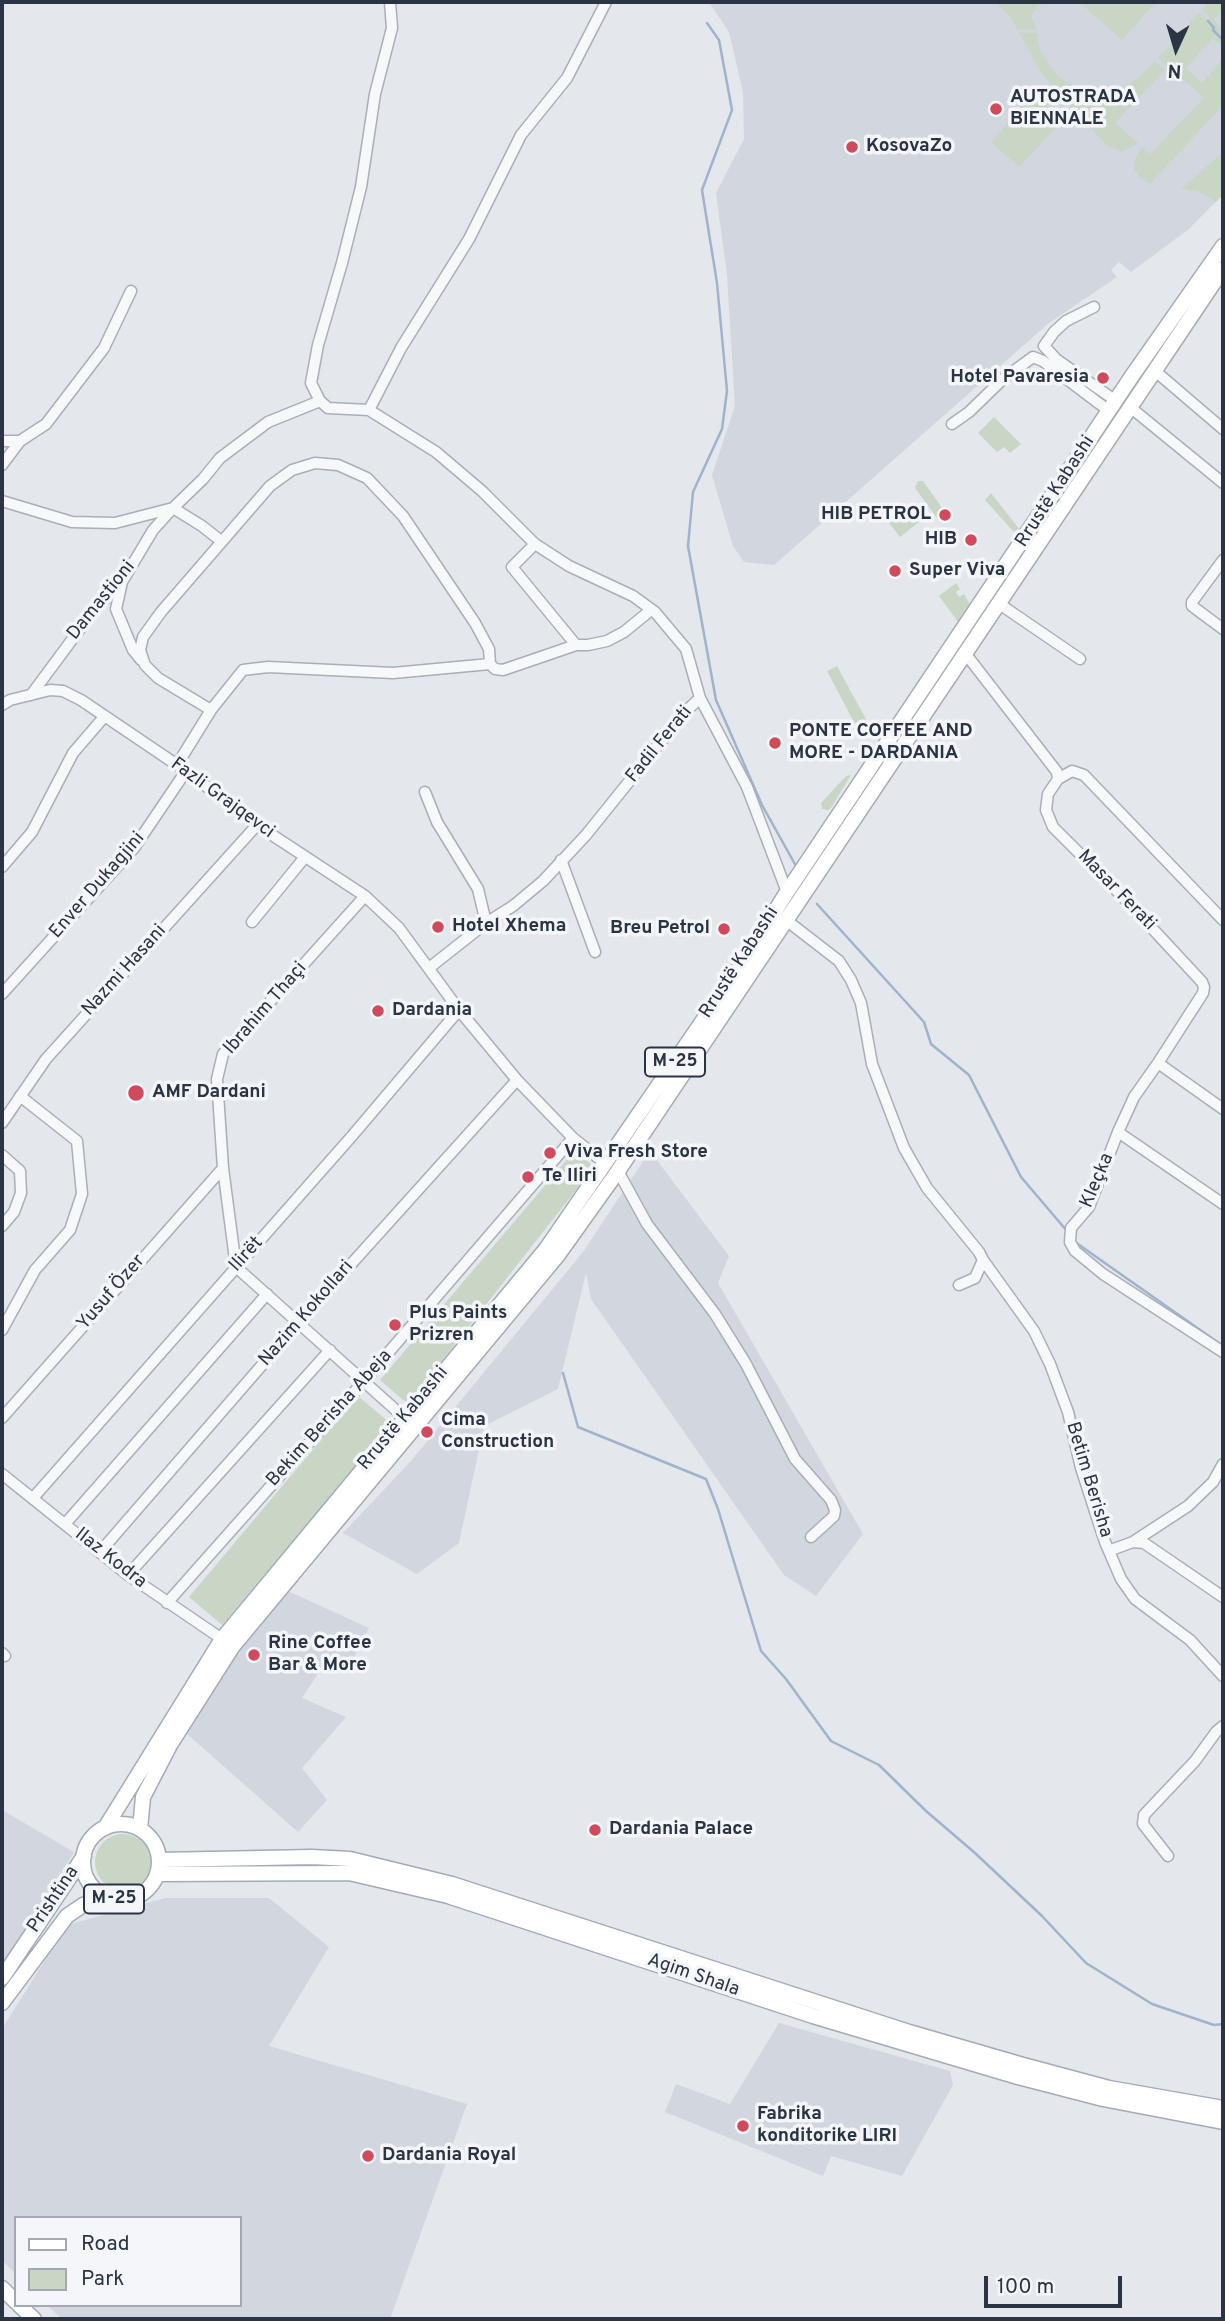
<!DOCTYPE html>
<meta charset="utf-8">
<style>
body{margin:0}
#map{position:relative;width:1225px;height:2321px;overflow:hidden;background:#e4e7ec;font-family:Overpass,sans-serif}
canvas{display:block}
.frame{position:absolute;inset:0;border:4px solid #2b3445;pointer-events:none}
.legend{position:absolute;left:14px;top:2216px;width:228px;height:91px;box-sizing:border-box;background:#f4f6f9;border:2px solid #a4a8b1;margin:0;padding:9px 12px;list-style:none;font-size:21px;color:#2b3445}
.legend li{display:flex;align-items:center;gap:14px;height:35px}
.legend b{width:35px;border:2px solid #a4a8b1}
.north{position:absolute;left:1141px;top:14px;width:70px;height:70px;-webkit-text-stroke:5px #f4f6f9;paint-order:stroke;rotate:184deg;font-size:19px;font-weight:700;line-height:28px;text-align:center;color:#2b3445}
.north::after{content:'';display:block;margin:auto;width:24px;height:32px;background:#2b3445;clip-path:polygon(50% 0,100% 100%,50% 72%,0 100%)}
.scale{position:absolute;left:984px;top:2276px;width:138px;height:32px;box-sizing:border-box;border:4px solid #2b3445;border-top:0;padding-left:9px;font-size:21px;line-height:24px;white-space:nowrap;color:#2b3445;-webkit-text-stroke:5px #f4f6f9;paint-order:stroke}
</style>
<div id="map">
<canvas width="1225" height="2321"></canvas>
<div class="frame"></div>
<ul class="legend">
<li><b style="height:9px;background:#fff"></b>Road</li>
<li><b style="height:19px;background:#c9d6c5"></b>Park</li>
</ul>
<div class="north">N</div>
<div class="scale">100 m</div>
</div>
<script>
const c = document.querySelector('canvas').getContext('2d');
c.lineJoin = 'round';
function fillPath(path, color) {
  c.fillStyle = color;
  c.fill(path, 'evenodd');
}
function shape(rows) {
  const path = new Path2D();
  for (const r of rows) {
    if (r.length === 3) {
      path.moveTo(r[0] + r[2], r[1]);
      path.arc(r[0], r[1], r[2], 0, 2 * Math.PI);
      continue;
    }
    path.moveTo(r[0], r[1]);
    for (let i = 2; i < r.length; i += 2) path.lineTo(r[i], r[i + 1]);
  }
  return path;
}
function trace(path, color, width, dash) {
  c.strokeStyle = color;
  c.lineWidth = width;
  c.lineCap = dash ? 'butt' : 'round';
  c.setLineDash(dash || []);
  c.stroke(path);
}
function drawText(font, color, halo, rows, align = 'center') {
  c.font = font + ' Overpass,sans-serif';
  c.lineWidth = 7;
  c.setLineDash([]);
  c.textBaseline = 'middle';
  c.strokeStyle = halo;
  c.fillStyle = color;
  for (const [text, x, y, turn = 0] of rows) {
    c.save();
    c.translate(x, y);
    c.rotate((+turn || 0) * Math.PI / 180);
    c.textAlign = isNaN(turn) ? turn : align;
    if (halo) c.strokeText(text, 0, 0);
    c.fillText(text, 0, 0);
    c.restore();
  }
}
const built = shape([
 [709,2,1223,2,1223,194,1189,229,1131,272,1119,262,1111,270,1117,277,1049,323,774,565,744,562,733,546,712,475,735,406,727,275,716,193,744,139,743,92,729,32],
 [650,1151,729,1256,718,1283,863,1534,816,1596,784,1575,591,1299,586,1273,558,1389,484,1426,459,1543,417,1574,343,1533,411,1461,583,1252],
 [288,1591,369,1628,349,1667,325,1663,302,1698,346,1717,302,1768,327,1800,298,1832,186,1733,239,1643],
 [2,1810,74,1852,2,1967],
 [165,1898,269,1898,329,1947,269,2046,467,2104,390,2319,62,2319,47,2305,240,2305,240,2218,16,2218,16,2274,2,2260,2,2029,67,1925],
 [779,2023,950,2071,953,2085,902,2176,831,2156,823,2176,665,2112,676,2084,730,2104]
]);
const green = shape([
 [995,2,1014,4,1017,2,1043,2,1031,15,1037,30,1017,29,1012,19],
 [1079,2,1156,2,1122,40],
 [1209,2,1223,2,1223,10,1214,20,1223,29,1223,46,1213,38,1186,68,1202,83,1223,59,1223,105,1151,183,1148,183,1139,177,1135,171,1134,164,1137,154,1143,147,1150,154,1204,98,1158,58,1199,13,1207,20,1210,18,1202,10],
 [1019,32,1037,33,1040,49,1051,68,1061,79,1079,89,1101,92,1120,89,1138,78,1155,61,1165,70,1115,123,1138,143,1136,145,1122,151,1108,147,1042,74],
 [1035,91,1049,104,1032,125,1036,128,1055,110,1064,119,1019,167,991,142],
 [1223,152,1223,194,1216,202,1198,191,1181,189],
 [994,417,1021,444,1010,453,1004,447,997,452,978,433],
 [918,481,923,481,945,512,937,518,915,488],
 [991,493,1024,535,1014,532,985,500],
 [903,502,919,522,900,537,889,523,893,520,888,514],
 [956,583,960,589,956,592,959,597,964,594,973,609,961,626,939,596],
 [837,666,873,732,860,729,855,724,827,671],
 [851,775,831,808,828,810,822,809,821,803,846,776],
 [575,1150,594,1167,408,1404,380,1380],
 [358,1396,391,1424,222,1625,189,1597],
 [123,1862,28]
]);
const stream = shape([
 [1208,21,1214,28,1213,30,1223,40],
 [707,23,719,40,732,110,702,190,717,283,727,391,722,429,693,492,688,546,716,700,762,805,796,866],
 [817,904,924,1022,931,1044,969,1075,1021,1177,1067,1231],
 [1075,1242,1223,1346],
 [563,1373,578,1427,706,1479,718,1509,761,1651,786,1679,831,1741,879,1765,926,1811,975,1853,1042,1916,1086,1963,1152,2004,1214,2025,1223,2024]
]);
const minor = shape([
 [390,2,392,28,375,94,361,187,342,263,318,345,311,383,320,401,328,408,369,410,436,452,482,491,535,544,569,566,633,596,655,612,686,649,700,698,685,712,586,835,543,881,513,906,486,923,429,968],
 [1094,307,1066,321,1054,332,1044,346,1056,359,1116,401],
 [1154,370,1223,429],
 [1130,407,1223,483],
 [369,410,401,348,469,239,521,135,567,78,606,2],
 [952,424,969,412,1003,379,1033,357,1043,361,1109,411],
 [2,441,20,441],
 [2,465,20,441,46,424,104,348,131,291],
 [2,501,72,522,115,523,173,508,203,479,220,458,268,422,320,401],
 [535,544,512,567,576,645,588,645,607,641,624,632,651,610],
 [1223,560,1192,602,1192,606,1223,629],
 [122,582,116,609,133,650,141,660],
 [998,603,1080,659],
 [965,653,1057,772,1058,779],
 [31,695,94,610,122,582,153,530,173,508,202,526,221,541],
 [700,698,747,787,787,892],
 [2,705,10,700,50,690,63,691,81,700,186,771,257,825,365,896,399,928,459,1010,517,1080,573,1138,606,1164],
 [211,710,158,678,145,665,140,650,143,637,161,612,270,486,292,470,315,463,338,465,367,478,403,516,475,623,489,649,490,664],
 [177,765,211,710,243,670,268,667,393,673,490,664,495,669,503,670,576,645],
 [425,792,437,822,478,889,486,923],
 [561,860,595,952],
 [2,867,32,832,73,753,104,717],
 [365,896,223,1054,217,1079,223,1168,236,1267,408,1421],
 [786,920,839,961,851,980,861,1003,872,1064,904,1148,927,1188,979,1252,983,1260,975,1278,959,1285],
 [1223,920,1084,775,1072,771,1058,779,1048,794,1046,810,1053,827,1124,898,1202,982,1204,987,1203,993,1158,1063,1223,1109],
 [252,922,305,857],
 [2,994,134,848,186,771],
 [1158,1063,1134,1097,1118,1132,1089,1207,1071,1228,1070,1242,1075,1251,1103,1274,1223,1352],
 [2,1123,46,1059,257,825],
 [1118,1132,1223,1204],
 [2,1155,20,1171,21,1193,14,1212,2,1226],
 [618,1171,647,1224,715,1314,746,1364,795,1459,831,1500,835,1510,834,1516,811,1537],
 [983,1260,1034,1331,1050,1364,1068,1412,1081,1468,1105,1542,1121,1579,1135,1599,1190,1640,1223,1676],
 [2,1330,35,1270,70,1230,82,1194,77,1141,20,1096],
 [2,1418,223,1168],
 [2,1474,128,1575,222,1639],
 [33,1498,352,1136,459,1010],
 [65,1524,267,1294],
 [1133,1542,1144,1543,1223,1597],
 [1111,1550,1133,1542,1188,1506,1213,1482,1223,1464],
 [100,1552,308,1312,517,1080],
 [128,1575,330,1350],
 [167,1603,364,1381,573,1138],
 [2,1653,5,1656],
 [1168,1856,1143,1824,1144,1815,1195,1761,1216,1732,1223,1726]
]);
const major = shape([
 [121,1862,38],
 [105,1828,222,1639,546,1249,748,955,787,892,1132,376,1223,246],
 [140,1829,143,1797,170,1745,233,1646,558,1255,618,1171,1223,269],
 [159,1860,312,1857,350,1859,452,1884,909,2032,1023,2065,1109,2088,1223,2108],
 [157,1874,349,1873,448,1896,813,2016,1018,2077,1103,2099,1223,2122],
 [2,1978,84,1856],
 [2,2003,67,1916,83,1905,106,1896],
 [2,2288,16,2302],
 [19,2305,34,2319]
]);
const markers = [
 [996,109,7,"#d1495b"],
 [852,147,7,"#d1495b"],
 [1103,378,7,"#d1495b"],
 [945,515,7,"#d1495b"],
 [971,540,7,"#d1495b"],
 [895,571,7,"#d1495b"],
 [775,743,7,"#d1495b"],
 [438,927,7,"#d1495b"],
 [724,929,7,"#d1495b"],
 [378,1011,7,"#d1495b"],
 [136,1093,9,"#d1495b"],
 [550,1153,7,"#d1495b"],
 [528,1177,7,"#d1495b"],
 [395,1325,7,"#d1495b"],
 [427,1432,7,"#d1495b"],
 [254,1655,7,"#d1495b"],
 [595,1830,7,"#d1495b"],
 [743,2126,7,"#d1495b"],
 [368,2156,7,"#d1495b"]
];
const shields = [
 [675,1062,60],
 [114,1899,60]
];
const shieldNames = [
 ["M-25",675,1062],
 ["M-25",114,1899]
];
const poiNames = [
 ["AUTOSTRADA",1010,98],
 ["BIENNALE",1010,120],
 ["KosovaZo",866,147],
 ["Hotel Pavaresia",1089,378,"right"],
 ["HIB PETROL",931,515,"right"],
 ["HIB",957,540,"right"],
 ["Super Viva",909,571],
 ["PONTE COFFEE AND",789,732],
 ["MORE - DARDANIA",789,754],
 ["Hotel Xhema",452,927],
 ["Breu Petrol",710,929,"right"],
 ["Dardania",392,1011],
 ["AMF Dardani",152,1093],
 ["Viva Fresh Store",564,1153],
 ["Te Iliri",542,1177],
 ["Plus Paints",409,1314],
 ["Prizren",409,1336],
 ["Cima",441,1421],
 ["Construction",441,1443],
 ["Rine Coffee",268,1644],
 ["Bar & More",268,1666],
 ["Dardania Palace",609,1830],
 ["Fabrika",757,2115],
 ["konditorike LIRI",757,2137],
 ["Dardania Royal",382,2156]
];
const streetNames = [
 ["Rrustë Kabashi",1056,492,-57],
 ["Damastioni",102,601,-51],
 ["Fadil Ferati",660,745,-51],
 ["Fazli Grajqevci",222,799,36],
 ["Enver Dukagjini",98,886,-49],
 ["Masar Ferati",1116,891,46],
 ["Rrustë Kabashi",740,963,-57],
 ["Nazmi Hasani",125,971,-48],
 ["Ibrahim Thaçi",266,1009,-49],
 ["Kleçka",1098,1181,-67],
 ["Ilirët",247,1255,-48],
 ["Yusuf Özer",112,1293,-49],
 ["Nazim Kokollari",307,1314,-49],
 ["Bekim Berisha Abeja",330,1419,-48],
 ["Rrustë Kabashi",404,1419,-50],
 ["Betim Berisha",1088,1480,73],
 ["Ilaz Kodra",110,1559,38],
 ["Prishtina",54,1900,-56],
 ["Agim Shala",693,1976,19]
];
fillPath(built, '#d2d6de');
fillPath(green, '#c9d6c5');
trace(stream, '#9fb4cc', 2.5);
trace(minor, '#a9aeb7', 13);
trace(major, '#a3abb8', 17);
trace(minor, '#f7f8fa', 10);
trace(major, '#fff', 14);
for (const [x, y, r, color] of markers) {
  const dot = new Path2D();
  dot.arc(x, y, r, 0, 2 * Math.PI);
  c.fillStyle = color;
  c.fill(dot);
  trace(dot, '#f4f6f9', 2.5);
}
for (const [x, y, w] of shields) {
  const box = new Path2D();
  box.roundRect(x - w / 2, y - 14.5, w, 29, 5);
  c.fillStyle = '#f4f6f9';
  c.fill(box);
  trace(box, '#2b3445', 2);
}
drawText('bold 18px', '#2b3445', null, shieldNames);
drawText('bold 19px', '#2b3445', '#f4f6f9', poiNames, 'left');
drawText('19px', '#2b3445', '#f4f6f9', streetNames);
</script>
